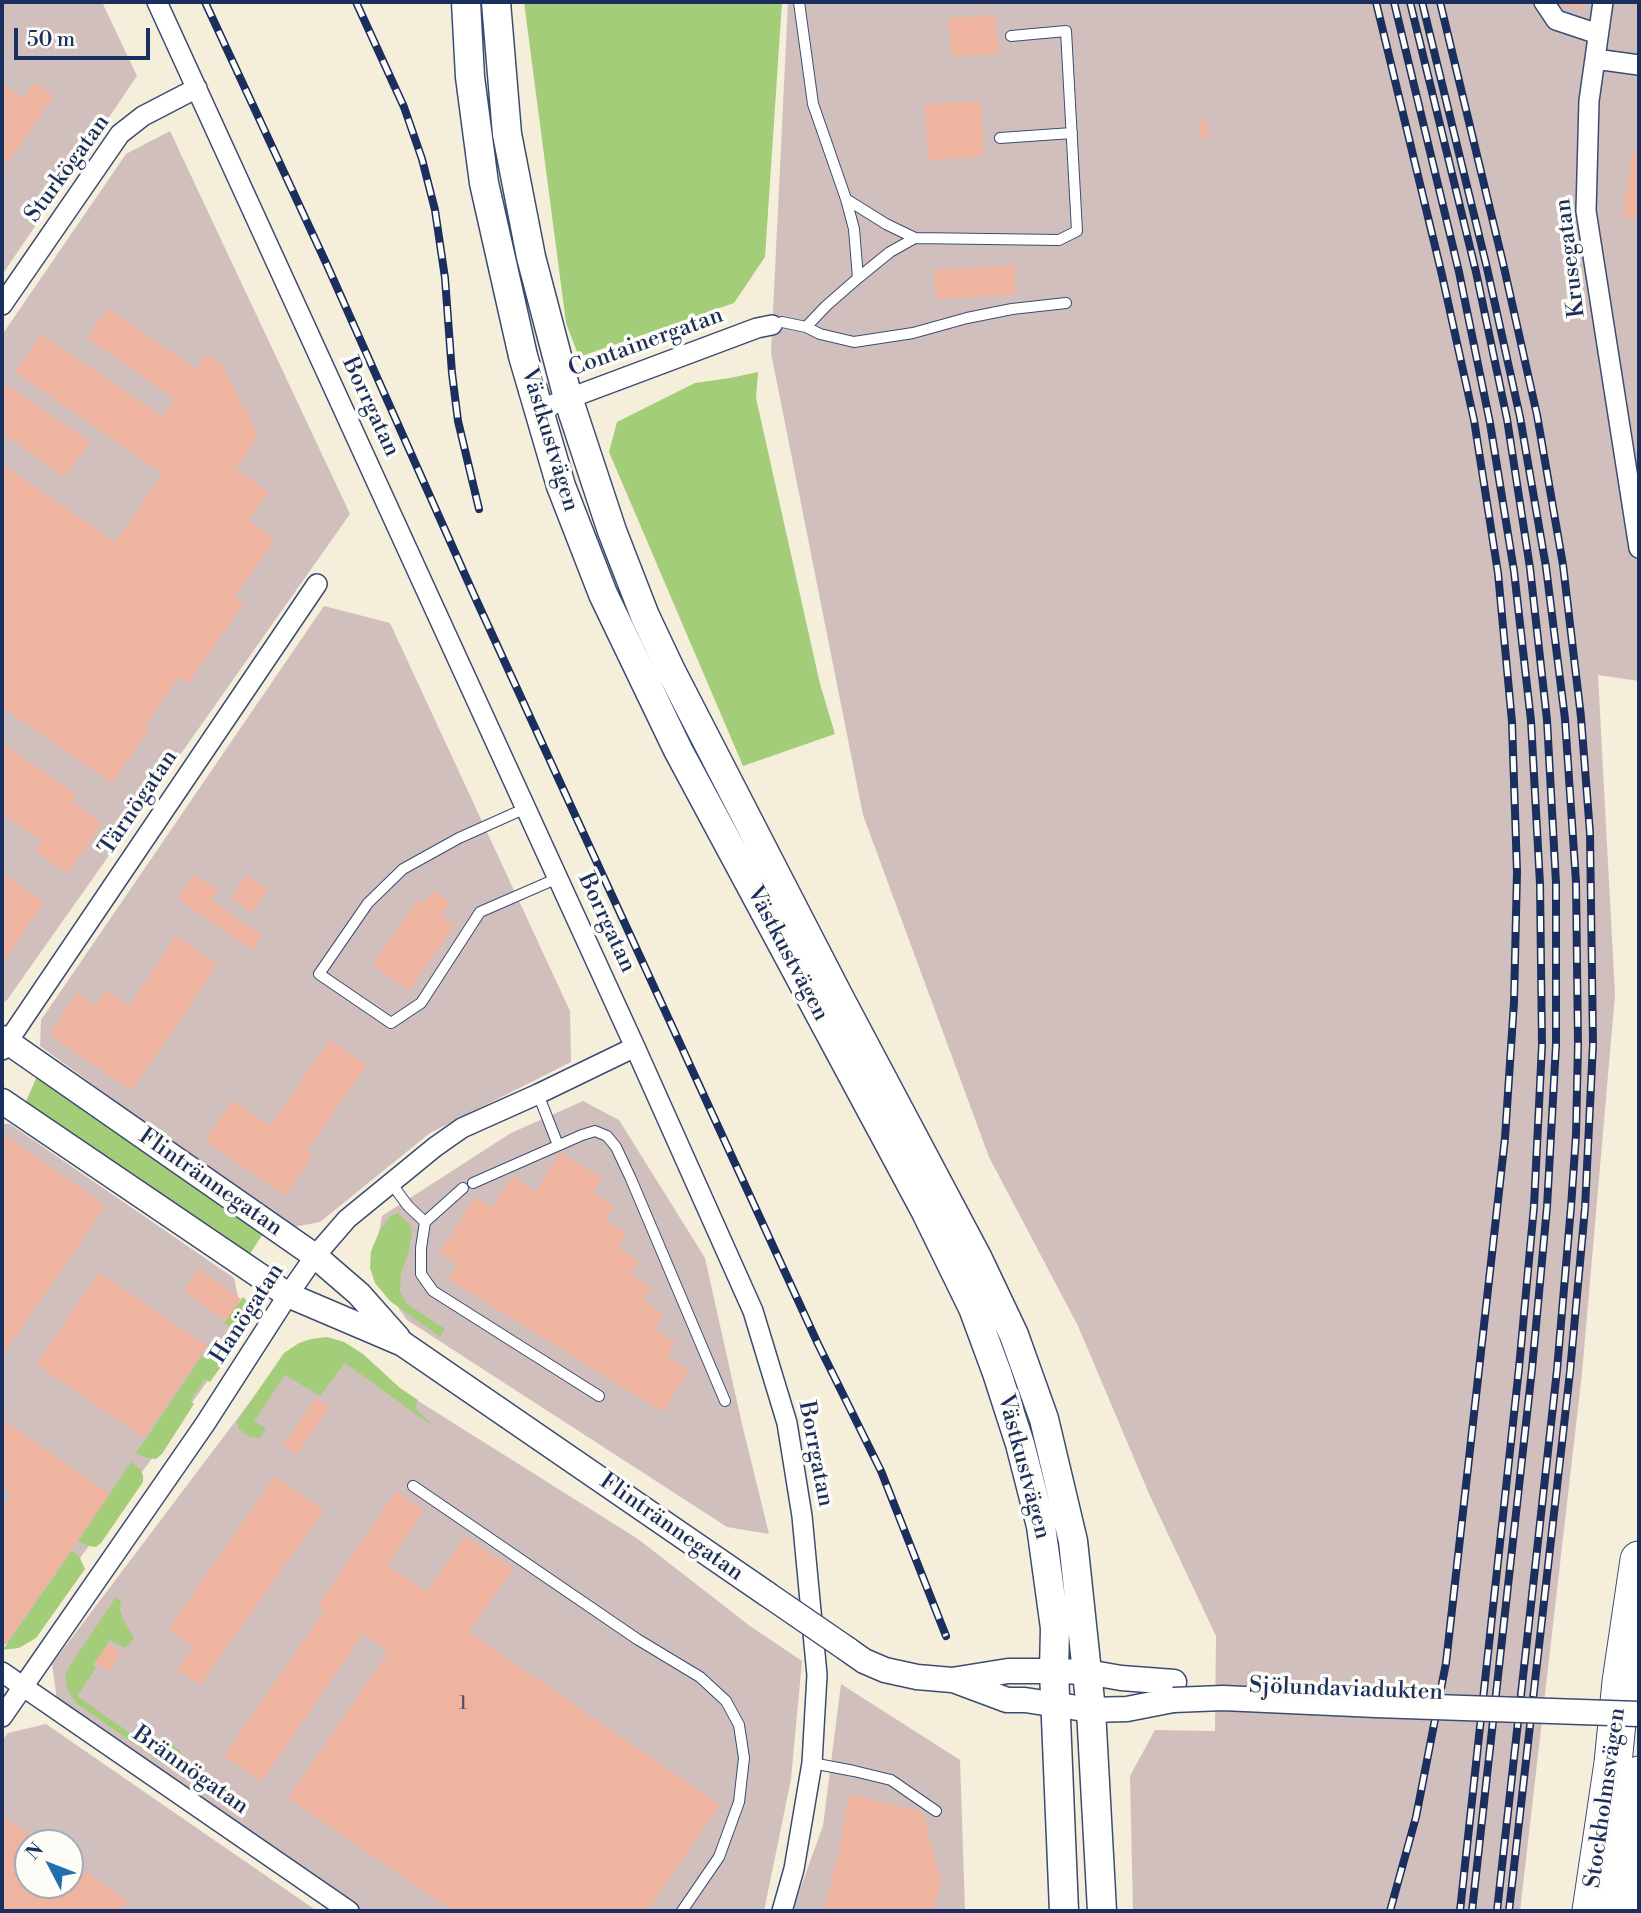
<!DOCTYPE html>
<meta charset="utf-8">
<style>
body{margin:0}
#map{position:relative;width:1641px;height:1913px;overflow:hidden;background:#f4eeda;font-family:"Libre Bodoni",serif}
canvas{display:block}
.frame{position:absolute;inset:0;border:4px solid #1b2f5e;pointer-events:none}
.north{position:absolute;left:14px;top:1829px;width:70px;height:70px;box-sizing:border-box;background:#fdfcf7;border:2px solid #a3aaba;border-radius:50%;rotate:312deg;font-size:19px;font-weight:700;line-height:28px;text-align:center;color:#1b2f5e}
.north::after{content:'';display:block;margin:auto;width:24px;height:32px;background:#1f6fb2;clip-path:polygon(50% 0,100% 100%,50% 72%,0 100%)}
.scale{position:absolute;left:14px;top:28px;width:136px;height:32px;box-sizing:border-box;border:4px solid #1b2f5e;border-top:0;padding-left:9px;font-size:21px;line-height:24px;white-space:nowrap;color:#1b2f5e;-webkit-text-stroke:5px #fdfcf7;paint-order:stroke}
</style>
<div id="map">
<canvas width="1641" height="1913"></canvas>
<div class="frame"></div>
<div class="north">N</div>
<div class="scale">50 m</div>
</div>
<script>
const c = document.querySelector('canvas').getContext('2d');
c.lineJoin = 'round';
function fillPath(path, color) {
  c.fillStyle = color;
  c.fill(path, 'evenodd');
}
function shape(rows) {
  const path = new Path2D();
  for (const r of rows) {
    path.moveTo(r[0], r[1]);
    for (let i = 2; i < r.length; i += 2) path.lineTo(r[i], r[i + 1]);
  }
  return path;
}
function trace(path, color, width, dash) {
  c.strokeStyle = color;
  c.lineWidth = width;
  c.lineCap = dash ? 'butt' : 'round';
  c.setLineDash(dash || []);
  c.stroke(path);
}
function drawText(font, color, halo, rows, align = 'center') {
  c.font = font + ' "Libre Bodoni",serif';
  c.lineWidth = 7;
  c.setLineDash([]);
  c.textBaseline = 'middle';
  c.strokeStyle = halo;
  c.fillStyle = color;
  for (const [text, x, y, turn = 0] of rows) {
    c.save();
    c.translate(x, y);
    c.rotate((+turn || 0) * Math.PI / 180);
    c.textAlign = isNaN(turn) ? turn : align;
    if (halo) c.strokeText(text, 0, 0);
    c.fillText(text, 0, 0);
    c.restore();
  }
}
const industrial = shape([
 [2,2,102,2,137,76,2,275],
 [788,2,1639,2,1639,681,1598,675,1615,995,1582,1373,1520,1911,1133,1911,1130,1776,1155,1730,1215,1731,1216,1636,1150,1496,1078,1326,989,1157,863,815,771,353],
 [170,131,350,514,7,1000,2,1003,2,335,126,154],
 [324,606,390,623,570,1011,571,1062,430,1133,320,1222,289,1228,40,1046,41,1020],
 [583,1101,619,1120,705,1258,742,1424,769,1534,727,1527,407,1320,372,1270,382,1216,511,1133],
 [2,1124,10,1124,234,1278,245,1329,19,1643,2,1644],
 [320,1345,380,1377,638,1539,750,1626,802,1661,791,1779,764,1911,362,1911,57,1700,52,1664,265,1382],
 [841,1684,960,1760,965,1911,792,1911,823,1826],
 [46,1724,317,1911,2,1911,2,1741,8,1733],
 [28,1843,70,1843,70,1885,28,1885]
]);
const green = shape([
 [524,2,782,2,765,257,734,303,579,357,566,323],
 [758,372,756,398,820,684,835,734,743,766,609,452,617,422,695,383,730,378],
 [38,1074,264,1232,248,1257,24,1106],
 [398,1213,411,1226,412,1233,409,1250,401,1273,400,1291,407,1304,445,1329,440,1337,390,1301,375,1283,370,1268,371,1251,380,1230,390,1216],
 [243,1297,249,1303,250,1312,246,1322,238,1330,224,1323],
 [327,1337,344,1342,363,1354,400,1388,418,1400,415,1408,438,1430,345,1363,320,1396,285,1375,254,1421,266,1429,260,1438,249,1437,238,1428,237,1421,284,1353,299,1343,311,1339],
 [214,1338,224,1344,230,1354,210,1382,205,1379,190,1401,194,1404,162,1454,156,1459,147,1458,136,1453],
 [131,1462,140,1469,143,1475,143,1482,101,1543,96,1547,88,1546,78,1541],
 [72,1550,80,1558,85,1569,36,1638,19,1648,2,1650,2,1645,5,1647],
 [116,1597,121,1601,120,1609,123,1619,134,1638,128,1645,124,1648,110,1640,93,1665,96,1668,77,1696,157,1752,166,1740,180,1751,179,1758,168,1763,161,1762,77,1704,68,1691,65,1677,69,1667]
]);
const building = shape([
 [1563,2,1584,2,1583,9,1562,6],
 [995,15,999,54,952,57,948,18],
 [35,82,54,96,8,163,2,158,2,84,23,98],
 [981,101,984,157,928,160,925,104],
 [1206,118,1209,139,1201,139,1199,119],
 [1633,150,1639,151,1639,220,1622,217],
 [1015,265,1015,295,936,299,934,270],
 [108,308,196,369,206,354,226,368,224,372,231,377,228,381,236,387,233,392,240,397,237,401,246,407,244,410,251,415,248,420,256,425,253,431,259,435,236,469,269,492,249,520,275,539,235,597,244,603,188,684,179,677,146,725,150,728,112,783,2,707,2,471,5,466,115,542,163,474,15,372,41,334,163,417,175,399,87,338],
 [8,385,90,442,65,477,2,433,2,393],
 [2,743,77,795,72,802,102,823,68,874,35,851,42,841,2,814],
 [2,873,44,902,2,964],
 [194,875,218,890,211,900,262,936,252,950,178,899],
 [247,875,268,890,251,913,231,898],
 [433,890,450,902,441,915,455,925,409,991,372,965,418,899,424,903],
 [176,936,218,964,132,1091,49,1035,77,993,96,1005,106,990,129,1006],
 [330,1040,367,1065,307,1151,313,1156,285,1196,205,1140,233,1100,270,1126],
 [2,1133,106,1206,2,1356],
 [560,1152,602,1178,593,1193,614,1206,605,1220,627,1233,618,1248,639,1261,630,1274,652,1287,643,1301,664,1314,655,1329,676,1342,667,1356,689,1370,663,1412,448,1279,457,1265,439,1254,475,1197,492,1208,512,1176,536,1191],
 [199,1269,241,1299,226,1321,184,1291],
 [99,1272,207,1346,144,1438,36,1364],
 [316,1397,330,1407,297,1455,283,1446],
 [2,1419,110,1494,5,1645,2,1643,2,1510,12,1495,2,1487],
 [275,1476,324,1510,200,1685,177,1670,193,1647,168,1629],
 [396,1491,424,1511,387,1565,427,1592,465,1536,513,1569,469,1632,720,1805,647,1911,453,1911,288,1798,388,1652,363,1634,262,1781,224,1756,324,1611,317,1606],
 [108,1644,121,1653,108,1672,95,1663],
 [849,1794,923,1812,939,1874,943,1875,933,1911,824,1911,838,1854],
 [2,1816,43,1843,28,1843,28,1885,70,1885,70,1861,128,1900,121,1911,2,1911]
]);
const service = shape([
 [799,2,813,104,846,199,854,229,858,278],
 [1000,138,1072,133],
 [846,199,886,224,915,238],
 [772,325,782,322,806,327,820,334,854,342,913,333,967,318,1012,309,1066,303],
 [806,327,826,306,858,278,890,252,915,238,1059,240,1077,231,1066,31,1011,36],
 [526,808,459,838,403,869,368,903,319,974,391,1023,421,1003,480,912,558,878],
 [538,1094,558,1145],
 [391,1183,408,1206,425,1222,421,1248,421,1274,433,1291,599,1396],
 [473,1183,582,1135,595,1131,607,1136,616,1147,631,1179,725,1401],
 [425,1222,463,1188],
 [413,1486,637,1639,700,1677,726,1701,739,1725,744,1758,739,1802,719,1857,682,1911],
 [812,1763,854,1771,891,1780,936,1811]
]);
const minor = shape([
 [157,2,635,1047,753,1311,787,1423,802,1516,817,1675,812,1763,794,1869,782,1911],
 [1544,2,1556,20,1598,34],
 [1603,2,1589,101,1586,211,1639,548],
 [1595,59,1639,65],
 [2,305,120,134,143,116,197,88],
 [538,410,757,328,772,325],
 [2,1050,317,584],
 [2,1672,349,1911],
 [2,1717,205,1424,288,1295,315,1256,347,1219,435,1147,462,1128,538,1094,635,1047]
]);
const tertiary = shape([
 [2,1038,315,1256,359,1294,398,1338],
 [2,1101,288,1295,403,1344,767,1594],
 [847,1649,864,1661,885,1670,917,1677,952,1680,1008,1671,1054,1671,1087,1672,1121,1678,1174,1682],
 [956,1681,1007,1700,1025,1700,1091,1710,1127,1709,1173,1700]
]);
const secondary = shape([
 [466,2,470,77,484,183,523,356,561,486,603,594,678,750,926,1212,973,1308,997,1373,1020,1444,1041,1526,1055,1628,1054,1671,1064,1911],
 [496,2,507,134,531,257,568,398,612,531,645,616,671,671,839,997,977,1257,1014,1335,1044,1419,1073,1541,1091,1710,1102,1911]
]);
const motorway = shape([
 [1591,1911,1613,1763,1621,1682,1639,1560],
 [1619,1911,1639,1775]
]);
const rail = shape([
 [205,2,327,265,474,595,818,1344,881,1471,946,1636],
 [356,2,404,107,422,159,435,210,445,278,452,373,458,421,479,509],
 [1376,2,1442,275,1474,420,1498,573,1512,722,1517,872,1514,1002,1505,1138,1446,1663,1416,1817,1390,1911],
 [1394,2,1459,272,1490,423,1514,571,1531,721,1540,884,1542,1045,1534,1206,1519,1368,1460,1911],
 [1410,2,1476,272,1507,419,1530,568,1547,720,1556,883,1556,1045,1547,1207,1532,1369,1472,1911],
 [1422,2,1487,268,1520,417,1546,567,1565,719,1576,882,1578,1044,1576,1135,1571,1207,1557,1370,1497,1911],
 [1440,2,1503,263,1537,415,1563,565,1581,717,1590,833,1593,1044,1585,1208,1570,1372,1509,1911]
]);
const tertiaryBridge = shape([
 [767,1594,847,1649],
 [1173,1700,1223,1698,1376,1705,1639,1714]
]);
const numberNames = [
 ["1",463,1704]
];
const streetNames = [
 ["Sturkögatan",68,169,-54],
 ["Krusegatan",1571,258,-97],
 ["Containergatan",646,343,-20],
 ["Borrgatan",370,407,65],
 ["Västkustvägen",549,440,73],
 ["Tärnögatan",139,803,-56],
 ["Borrgatan",606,923,65],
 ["Västkustvägen",787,954,62],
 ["Flintrännegatan",210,1183,35],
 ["Hanögatan",248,1314,-57],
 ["Borrgatan",815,1454,79],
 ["Västkustvägen",1023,1467,75],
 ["Flintrännegatan",671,1528,35],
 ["Sjölundaviadukten",1346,1690,2],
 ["Brännögatan",190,1771,35],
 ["Stockholmsvägen",1606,1798,-82]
];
fillPath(industrial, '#d1bfbe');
fillPath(green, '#a4cd79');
fillPath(building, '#eeb49f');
trace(service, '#3c4c71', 12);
trace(minor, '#3c4c71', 22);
trace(tertiary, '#3c4c71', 27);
trace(secondary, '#3c4c71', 31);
trace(motorway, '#3c4c71', 39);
trace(service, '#fff', 10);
trace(minor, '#fff', 19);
trace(tertiary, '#fff', 24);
trace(secondary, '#fff', 28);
trace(motorway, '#fff', 37);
trace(rail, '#1b2f5e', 8);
trace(rail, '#fdfcf7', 5, [16]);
trace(tertiaryBridge, '#3c4c71', 27, []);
trace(tertiaryBridge, '#fff', 24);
drawText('19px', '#50506e', null, numberNames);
drawText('23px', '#1b2f5e', '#fdfcf7', streetNames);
</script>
